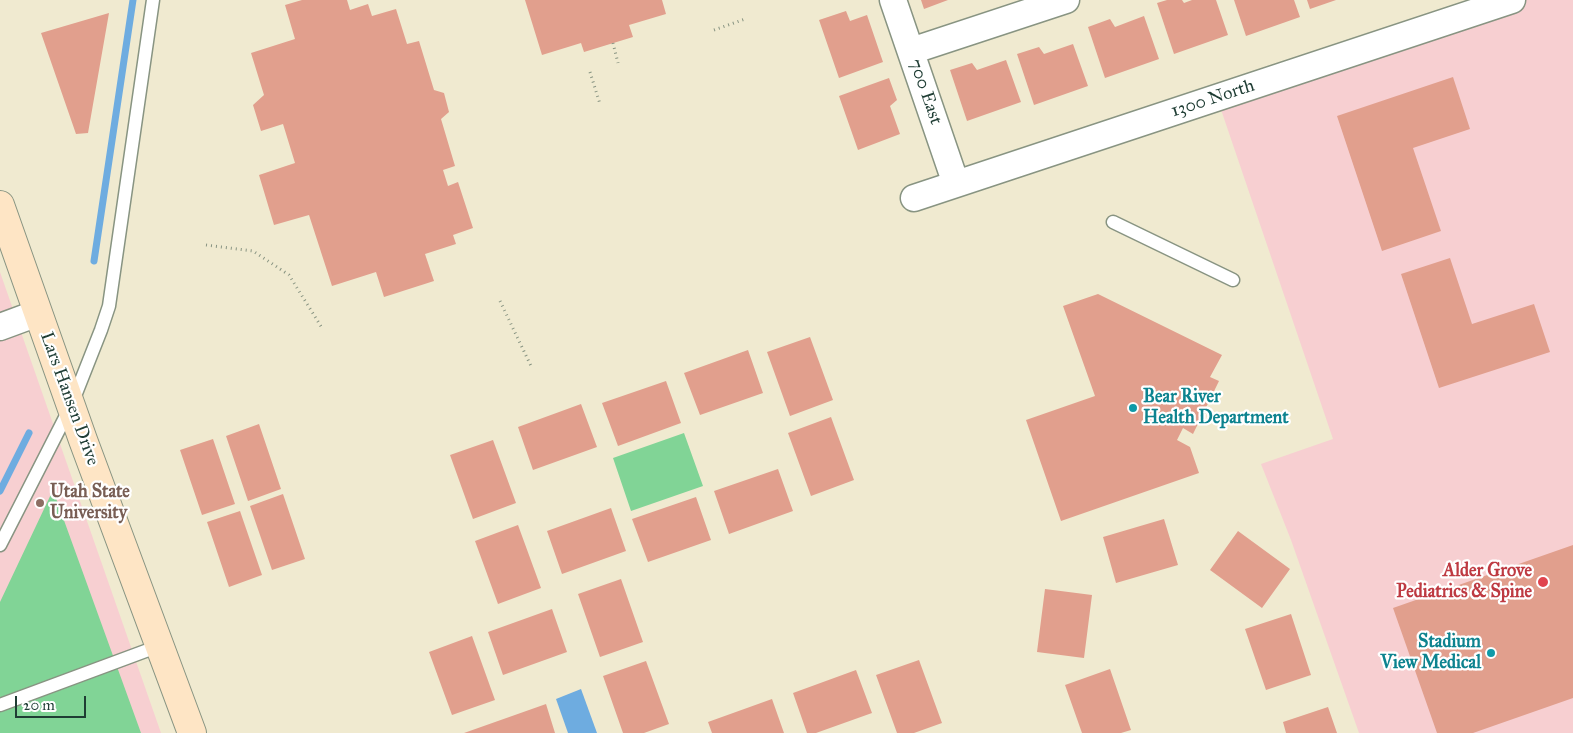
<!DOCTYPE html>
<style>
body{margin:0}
#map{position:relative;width:1573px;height:733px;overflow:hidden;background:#f0ead0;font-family:"IM FELL Great Primer",serif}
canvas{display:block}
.scale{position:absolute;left:15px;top:696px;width:71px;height:22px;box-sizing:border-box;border:2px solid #1f3d34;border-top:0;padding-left:6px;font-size:15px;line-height:18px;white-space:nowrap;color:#1f3d34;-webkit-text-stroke:4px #fff;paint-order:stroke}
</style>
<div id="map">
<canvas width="1573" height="733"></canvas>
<div class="scale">20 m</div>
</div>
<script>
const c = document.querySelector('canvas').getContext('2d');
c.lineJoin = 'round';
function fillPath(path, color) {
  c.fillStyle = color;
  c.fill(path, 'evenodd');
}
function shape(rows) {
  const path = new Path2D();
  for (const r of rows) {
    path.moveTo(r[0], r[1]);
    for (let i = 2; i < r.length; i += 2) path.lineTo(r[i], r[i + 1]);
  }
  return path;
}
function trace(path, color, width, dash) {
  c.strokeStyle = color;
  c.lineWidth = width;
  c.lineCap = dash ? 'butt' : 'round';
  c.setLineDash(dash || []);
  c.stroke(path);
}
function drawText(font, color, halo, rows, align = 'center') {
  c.font = font + ' "IM FELL Great Primer",serif';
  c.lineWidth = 4.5;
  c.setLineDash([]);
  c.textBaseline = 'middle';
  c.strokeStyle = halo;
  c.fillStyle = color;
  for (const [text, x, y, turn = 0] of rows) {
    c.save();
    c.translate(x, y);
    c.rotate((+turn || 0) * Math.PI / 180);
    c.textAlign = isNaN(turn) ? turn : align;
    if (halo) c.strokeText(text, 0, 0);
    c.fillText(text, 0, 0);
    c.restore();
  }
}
const built = shape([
 [1479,0,1573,0,1573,733,1359,733,1291,540,1261,464,1333,439,1214,89],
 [0,272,161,733,0,733]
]);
const green = shape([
 [684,433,703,486,631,511,613,458],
 [53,490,141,733,0,733,0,602]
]);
const water = shape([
 [581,689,597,733,568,733,556,699]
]);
const stream = shape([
 [94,261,133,0],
 [0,491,29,433]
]);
const building = shape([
 [302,0,347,0,350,10,368,4,372,16,396,9,407,44,419,41,434,90,444,93,449,112,441,119,455,166,443,170,448,186,458,182,473,228,453,235,456,244,425,254,434,281,384,297,376,272,332,286,309,215,274,225,259,175,295,163,283,124,261,131,253,105,264,95,251,53,295,39,285,5],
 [525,0,662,0,666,14,629,25,633,37,584,52,581,43,542,55],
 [921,0,948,0,924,9],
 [1167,0,1182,0,1184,3,1192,0,1216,0,1228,35,1174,54,1157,3],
 [1234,0,1294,0,1300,17,1246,36],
 [1307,0,1336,0,1310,9],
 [846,11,850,21,867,15,883,62,839,78,819,20],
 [109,13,88,133,76,134,41,33],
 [1144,16,1159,59,1105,78,1088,27,1110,19,1115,27],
 [1073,44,1088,86,1034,105,1017,54,1039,47,1044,54],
 [1006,60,1021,102,967,121,950,70,972,63,977,70],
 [1453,77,1470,129,1413,148,1441,231,1382,251,1337,116],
 [889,78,897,100,890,106,900,134,858,150,839,96],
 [1450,258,1472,324,1534,304,1550,352,1439,388,1401,274],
 [1098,294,1222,355,1210,377,1219,381,1193,434,1183,428,1177,440,1190,447,1199,473,1061,521,1026,420,1095,396,1063,306],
 [810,337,833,400,790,416,767,352],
 [748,350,763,393,700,415,684,373],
 [666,381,681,423,618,446,602,403],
 [581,404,597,447,533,470,518,427],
 [831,417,854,480,811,496,788,433],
 [259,424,281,489,248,501,226,436],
 [213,439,235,504,202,515,180,450],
 [493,440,516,503,473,519,450,455],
 [778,469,793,511,729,534,714,491],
 [283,494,305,559,272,570,250,506],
 [696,497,711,540,648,562,632,519],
 [611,508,626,551,562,574,547,531],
 [240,511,262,575,229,587,207,522],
 [1164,519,1178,565,1116,583,1103,537],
 [518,525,541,588,498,604,475,541],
 [1238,531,1290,569,1262,608,1210,570],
 [1573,545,1573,698,1473,733,1437,733,1393,608],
 [621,579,643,642,600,657,578,594],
 [1045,589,1092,595,1084,658,1037,652],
 [552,609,567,652,503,675,488,632],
 [1291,614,1311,675,1266,690,1245,629],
 [472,636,495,700,452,715,429,652],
 [919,660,942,723,914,733,897,733,876,675],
 [646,661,669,724,644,733,623,733,603,676],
 [1110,669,1131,730,1121,733,1082,733,1065,685],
 [856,670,872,713,816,733,807,733,793,693],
 [772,699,784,733,712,733,708,722],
 [546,704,555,733,464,733],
 [1328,707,1337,733,1286,733,1283,722]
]);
const path = shape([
 [714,30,745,19],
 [613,43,618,63],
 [590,72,600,104],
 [206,245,253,251,289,275,322,328],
 [500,301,531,366]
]);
const lane = shape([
 [1113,222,1233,280],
 [0,545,71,406,101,330,109,306,153,0],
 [0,705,159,646]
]);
const street = shape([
 [893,0,956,184],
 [911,51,1066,0],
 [914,198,1512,0],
 [0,327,38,313]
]);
const secondary = shape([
 [0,205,83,440,192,733]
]);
const markers = [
 [1133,408,5,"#0f9aa8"],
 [40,503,5,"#8d6e63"],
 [1543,582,6,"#e0444e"],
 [1491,653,5,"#0f9aa8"]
];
const streetNames = [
 ["700 East",925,92,71],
 ["1300 North",1213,99,-18],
 ["Lars Hansen Drive",69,399,70]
];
const cultureNames = [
 ["Bear River",1143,398],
 ["Health Department",1143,419],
 ["Stadium",1481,643,"right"],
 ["View Medical",1481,664,"right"]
];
const educationNames = [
 ["Utah State",50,493],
 ["University",50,514]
];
const healthNames = [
 ["Alder Grove",1532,572],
 ["Pediatrics & Spine",1532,593]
];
fillPath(built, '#f7cfd1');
fillPath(green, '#81d496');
fillPath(water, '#6eace0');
trace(stream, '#6eace0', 7);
fillPath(building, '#e19f8d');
trace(lane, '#889482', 15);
trace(street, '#889482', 29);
trace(secondary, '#889482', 30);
trace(path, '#889482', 3, [1, 4]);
trace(lane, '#fff', 12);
trace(street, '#fff', 26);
trace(secondary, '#fee5c5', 28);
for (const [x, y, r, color] of markers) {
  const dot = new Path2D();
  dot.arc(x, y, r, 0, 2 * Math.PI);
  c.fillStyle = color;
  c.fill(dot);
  trace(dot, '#fff', 2);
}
drawText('18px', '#1f3d34', '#fff', streetNames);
drawText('bold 18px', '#0d838f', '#fff', cultureNames, 'left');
drawText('bold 18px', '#785e54', '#fff', educationNames, 'left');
drawText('bold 18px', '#be3a42', '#fff', healthNames, 'right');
</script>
